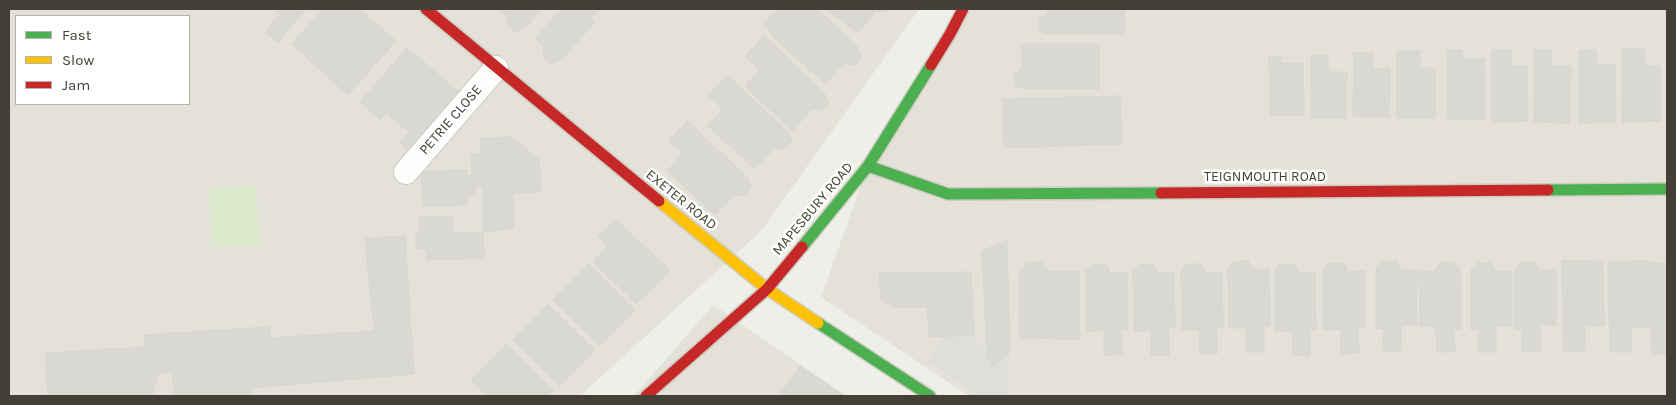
<!DOCTYPE html>
<style>
body{margin:0}
#map{position:relative;width:1676px;height:405px;overflow:hidden;background:#efefea;font-family:Karla,sans-serif}
canvas{display:block}
.frame{position:absolute;inset:0;border:10px solid #454037;pointer-events:none}
.legend{position:absolute;left:15px;top:15px;width:175px;height:90px;box-sizing:border-box;background:#fff;border:1px solid #b5b3af;margin:0;padding:6px 9px;list-style:none;font-size:15px;color:#454037}
.legend li{display:flex;align-items:center;gap:10px;height:25px}
.legend b{width:25px;border:1px solid #b5b3af}
</style>
<div id="map">
<canvas width="1676" height="405"></canvas>
<div class="frame"></div>
<ul class="legend">
<li><b style="height:6px;background:#4caf50"></b>Fast</li>
<li><b style="height:6px;background:#ffc107"></b>Slow</li>
<li><b style="height:6px;background:#c62828"></b>Jam</li>
</ul>
</div>
<script>
const c = document.querySelector('canvas').getContext('2d');
c.lineJoin = 'round';
function fillPath(path, color) {
  c.fillStyle = color;
  c.fill(path, 'evenodd');
}
function shape(rows) {
  const path = new Path2D();
  for (const r of rows) {
    path.moveTo(r[0], r[1]);
    for (let i = 2; i < r.length; i += 2) path.lineTo(r[i], r[i + 1]);
  }
  return path;
}
function trace(path, color, width, dash) {
  c.strokeStyle = color;
  c.lineWidth = width;
  c.lineCap = dash ? 'butt' : 'round';
  c.setLineDash(dash || []);
  c.stroke(path);
}
function drawText(font, color, halo, rows, align = 'center') {
  c.font = font + ' Karla,sans-serif';
  c.lineWidth = 5;
  c.setLineDash([]);
  c.textBaseline = 'middle';
  c.strokeStyle = halo;
  c.fillStyle = color;
  for (const [text, x, y, turn = 0] of rows) {
    c.save();
    c.translate(x, y);
    c.rotate((+turn || 0) * Math.PI / 180);
    c.textAlign = isNaN(turn) ? turn : align;
    if (halo) c.strokeText(text, 0, 0);
    c.fillText(text, 0, 0);
    c.restore();
  }
}
const residential = shape([
 [9,9,919,9,762,230,580,396,9,396],
 [16,16,189,16,189,104,16,104],
 [970,9,1667,9,1667,396,969,396,821,297,868,166],
 [713,305,847,396,634,396]
]);
const green = shape([
 [256,186,259,245,211,247,208,188]
]);
const parking = shape([
 [974,335,987,354,992,367,1010,351,1008,396,979,396,929,361,943,336]
]);
const building = shape([
 [274,9,306,9,278,42,265,32,280,14,274,9],
 [322,9,359,9,367,16,319,69,292,44,322,9],
 [500,9,542,9,525,28,516,33,507,25,508,16,500,9],
 [561,9,599,9,590,18,595,22,562,59,552,64,543,57,544,48,535,39,561,9],
 [779,9,817,9,857,46,862,56,854,65,844,63,825,84,777,40,763,24,779,9],
 [827,9,887,9,885,12,876,11,858,33,827,9],
 [1047,9,1124,9,1124,34,1050,34,1040,31,1039,19,1047,14,1047,9],
 [367,16,396,41,348,95,319,69,367,16],
 [764,36,824,93,829,102,821,111,812,109,792,131,745,86,760,70,745,56,764,36],
 [1021,44,1099,44,1099,89,1025,89,1015,86,1014,74,1022,69,1021,44],
 [407,48,436,72,394,120,387,113,380,120,360,102,407,48],
 [1622,49,1644,49,1645,66,1660,66,1660,121,1622,122,1622,49],
 [1447,50,1462,50,1462,59,1484,59,1485,119,1448,120,1447,50],
 [1492,50,1511,50,1511,66,1527,66,1528,121,1492,122,1492,50],
 [1534,50,1551,50,1551,66,1571,66,1570,123,1534,122,1534,50],
 [1579,50,1596,50,1596,65,1615,65,1616,122,1579,123,1579,50],
 [1397,51,1420,51,1420,68,1435,68,1435,118,1397,118,1397,51],
 [1354,53,1373,53,1373,69,1390,69,1389,117,1353,116,1354,53],
 [1311,55,1328,55,1328,72,1347,72,1346,118,1311,118,1311,55],
 [1269,57,1281,57,1281,63,1303,63,1304,115,1270,115,1269,57],
 [436,72,467,99,416,157,400,142,409,132,394,120,436,72],
 [727,75,787,131,792,140,784,150,774,148,755,169,707,125,723,109,708,95,727,75],
 [1120,96,1122,144,1004,148,1003,99,1120,96],
 [687,121,747,177,751,187,743,196,735,194,715,215,667,171,683,154,668,141,687,121],
 [512,137,539,160,541,192,514,193,513,185,475,186,476,195,467,195,467,205,423,206,421,172,467,170,467,175,472,175,471,155,481,154,481,138,512,137],
 [513,185,514,228,483,232,483,186,513,185],
 [452,216,452,233,483,232,484,258,427,260,427,249,416,249,416,232,420,232,420,217,452,216],
 [615,219,670,270,637,304,593,262,608,246,598,236,615,219],
 [405,236,414,374,251,388,252,396,174,396,172,372,158,373,152,396,48,396,45,353,145,347,144,335,269,327,270,338,374,331,365,239,405,236],
 [1007,240,1010,351,992,367,987,354,982,251,1007,240],
 [1603,260,1604,326,1585,326,1585,351,1564,351,1562,261,1603,260],
 [1248,261,1253,270,1269,269,1270,325,1264,326,1264,352,1246,352,1246,328,1229,328,1228,268,1234,262,1248,261],
 [1396,261,1401,270,1417,270,1417,325,1401,325,1401,351,1383,351,1383,328,1376,329,1376,268,1382,262,1396,261],
 [1649,261,1650,327,1631,327,1632,352,1610,352,1608,262,1649,261],
 [1041,262,1049,271,1079,271,1079,339,1020,338,1020,271,1026,264,1041,262],
 [1440,262,1454,263,1460,269,1461,329,1454,329,1455,352,1437,352,1436,326,1420,326,1419,272,1435,271,1440,262],
 [1521,262,1535,262,1540,271,1556,270,1556,325,1540,325,1540,351,1522,351,1522,329,1515,329,1515,269,1521,262],
 [1343,263,1348,272,1364,271,1364,327,1358,327,1359,353,1341,354,1341,329,1323,330,1323,270,1329,264,1343,263],
 [1477,263,1491,263,1496,272,1512,271,1512,326,1496,326,1496,352,1478,352,1478,330,1471,330,1471,270,1477,263],
 [1650,263,1667,263,1667,354,1652,354,1650,263],
 [589,264,635,310,599,346,553,300,589,264],
 [1106,264,1111,273,1127,272,1128,329,1121,329,1122,354,1104,355,1104,330,1087,331,1086,271,1092,265,1106,264],
 [1153,264,1158,273,1174,272,1175,328,1169,328,1169,355,1151,355,1151,331,1134,331,1133,271,1139,265,1153,264],
 [1187,264,1202,264,1206,273,1222,272,1223,328,1217,328,1217,354,1200,354,1199,330,1182,330,1181,271,1187,264],
 [1295,264,1299,273,1315,273,1316,329,1310,329,1310,355,1293,355,1292,331,1275,331,1275,271,1280,265,1295,264],
 [971,272,974,335,929,337,927,307,895,308,881,299,879,273,971,272],
 [548,304,595,350,559,386,513,340,548,304],
 [506,344,553,390,547,396,487,396,471,380,506,344],
 [800,366,844,396,779,396,800,366]
]);
const street = shape([
 [406,172,496,68]
]);
const fast = shape([
 [868,166,948,194,1161,193],
 [1548,190,1667,189],
 [802,247,868,166,931,65],
 [818,323,930,396]
]);
const slow = shape([
 [659,201,767,289,818,323]
]);
const jam = shape([
 [426,9,659,201],
 [931,65,950,34,963,9],
 [1161,193,1548,190],
 [646,396,767,289,802,247]
]);
const streetNames = [
 ["PETRIE CLOSE",451,120,-49],
 ["TEIGNMOUTH ROAD",1265,177],
 ["EXETER ROAD",681,200,39],
 ["MAPESBURY ROAD",813,209,-50]
];
fillPath(residential, '#e3e1d8');
fillPath(green, '#dbe8cc');
fillPath(parking, '#dfdeda');
fillPath(building, '#d9d8d3');
trace(building, '#d7d6d0', 1);
trace(street, '#cdccc8', 26);
trace(fast, '#ceccc1', 14);
trace(slow, '#ceccc1', 14);
trace(jam, '#ceccc1', 14);
trace(street, '#fdfdfc', 24);
trace(fast, '#4caf50', 11);
trace(slow, '#ffc107', 11);
trace(jam, '#c62828', 11);
drawText('14px', '#454037', '#fff', streetNames);
</script>
